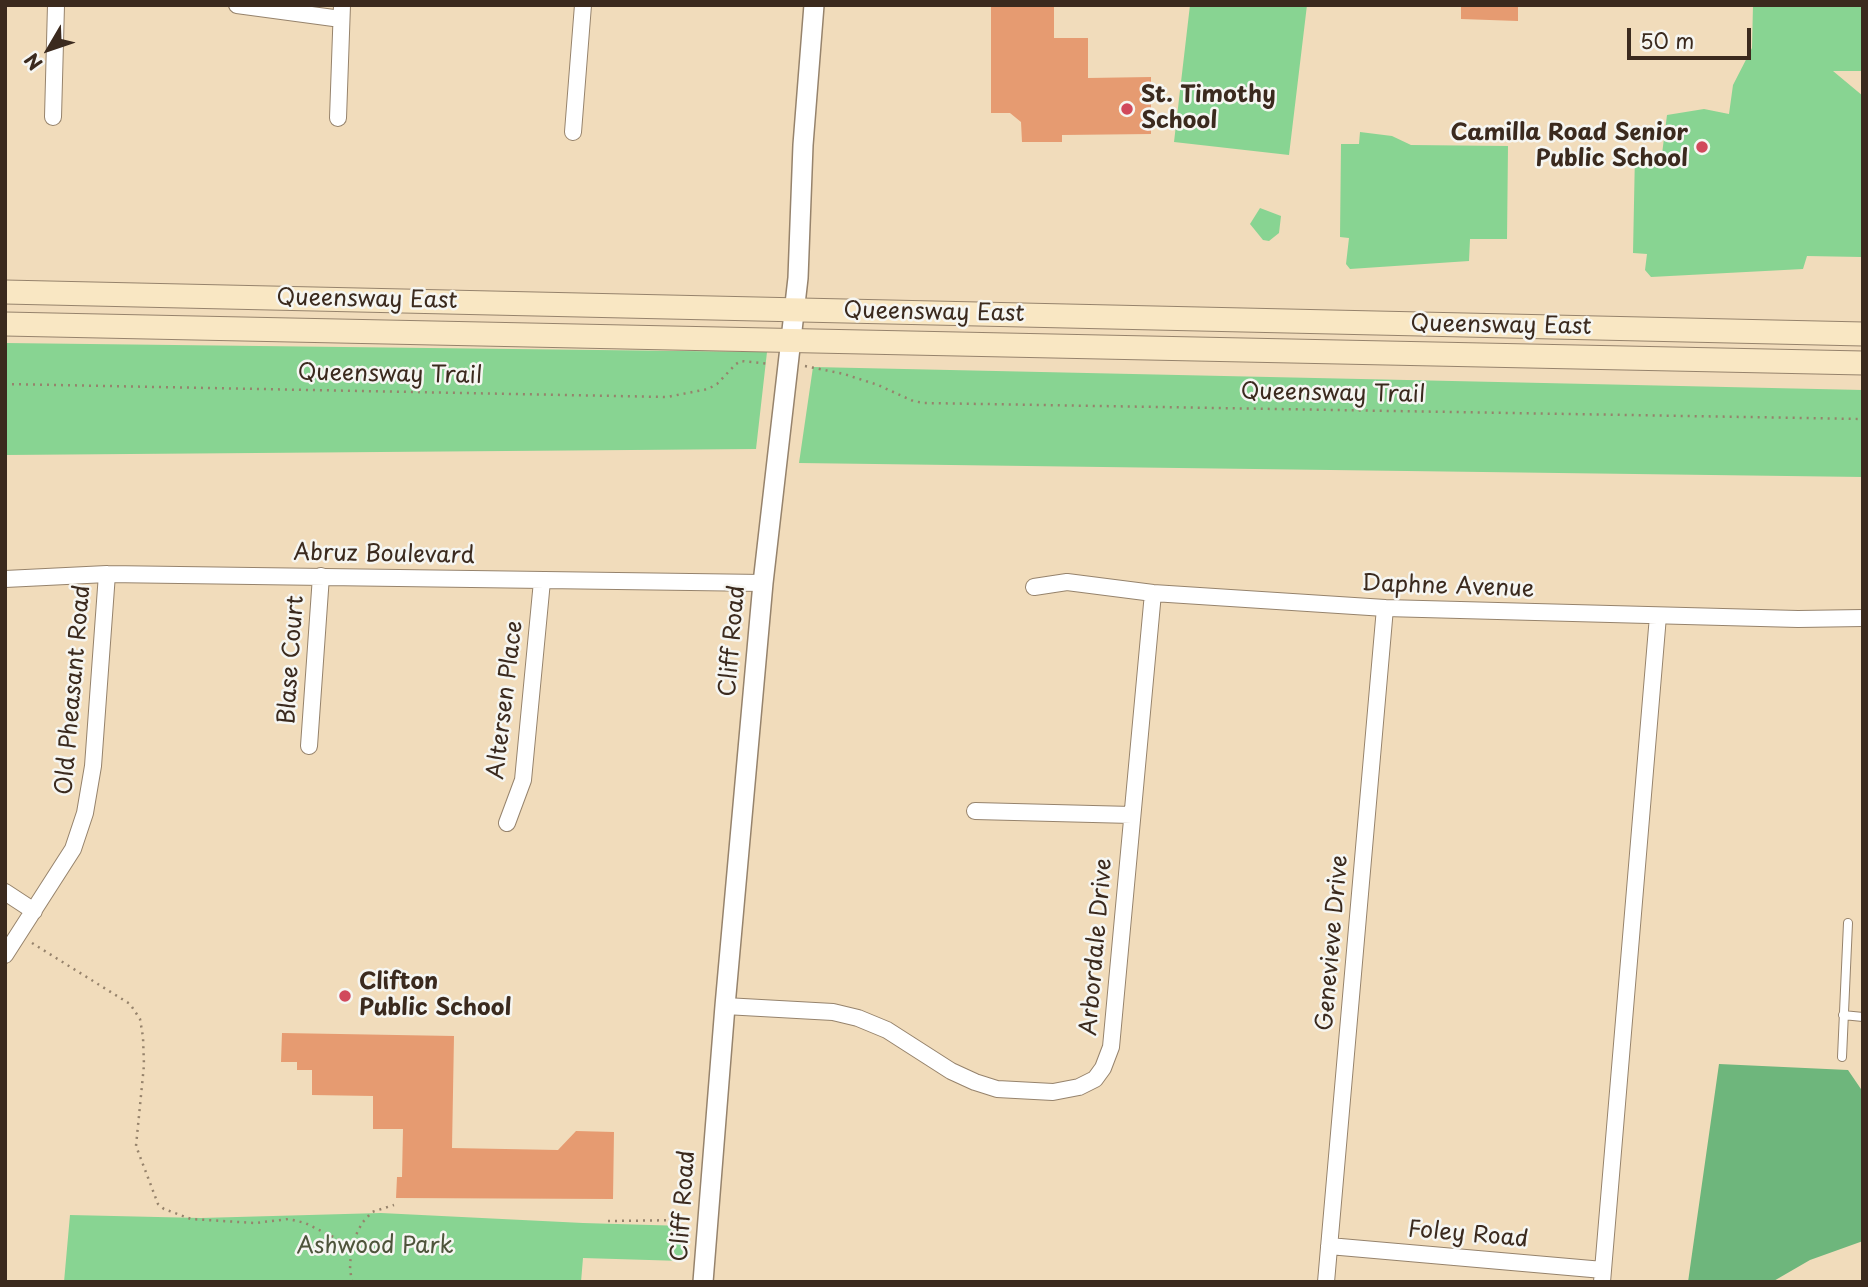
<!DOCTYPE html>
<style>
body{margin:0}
#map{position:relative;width:1868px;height:1287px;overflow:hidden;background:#f1dcbb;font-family:"Playpen Sans",sans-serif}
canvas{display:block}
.frame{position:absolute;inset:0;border:7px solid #3b2a1e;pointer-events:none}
.north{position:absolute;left:14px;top:14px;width:70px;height:70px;-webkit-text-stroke:5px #f6f6f2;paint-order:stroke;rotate:231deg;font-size:19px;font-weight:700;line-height:28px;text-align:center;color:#3b2a1e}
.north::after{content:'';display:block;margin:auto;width:24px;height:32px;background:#3b2a1e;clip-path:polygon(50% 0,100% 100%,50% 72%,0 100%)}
.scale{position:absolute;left:1627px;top:28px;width:124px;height:32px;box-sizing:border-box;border:4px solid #3b2a1e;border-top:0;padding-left:9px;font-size:21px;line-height:24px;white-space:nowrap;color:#3b2a1e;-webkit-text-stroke:5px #f6f6f2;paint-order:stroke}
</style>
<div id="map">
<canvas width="1868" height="1287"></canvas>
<div class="frame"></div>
<div class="north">N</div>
<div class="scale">50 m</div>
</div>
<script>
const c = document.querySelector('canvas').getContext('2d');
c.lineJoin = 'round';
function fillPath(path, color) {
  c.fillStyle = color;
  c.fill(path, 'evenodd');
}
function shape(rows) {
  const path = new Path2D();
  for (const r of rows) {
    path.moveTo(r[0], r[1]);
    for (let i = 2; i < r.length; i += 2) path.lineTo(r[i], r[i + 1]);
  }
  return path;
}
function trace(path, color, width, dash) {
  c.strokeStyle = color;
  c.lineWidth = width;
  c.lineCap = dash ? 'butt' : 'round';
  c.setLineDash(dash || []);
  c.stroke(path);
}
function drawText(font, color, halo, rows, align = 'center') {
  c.font = font + ' "Playpen Sans",sans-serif';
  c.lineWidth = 5;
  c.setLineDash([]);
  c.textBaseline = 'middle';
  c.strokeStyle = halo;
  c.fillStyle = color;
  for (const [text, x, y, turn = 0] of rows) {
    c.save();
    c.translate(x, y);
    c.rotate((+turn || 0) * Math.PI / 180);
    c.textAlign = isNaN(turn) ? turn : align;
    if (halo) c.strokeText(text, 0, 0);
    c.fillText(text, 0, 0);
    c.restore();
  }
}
const green = shape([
 [1190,5,1307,5,1289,155,1174,142],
 [1753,5,1863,5,1863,71,1833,71,1863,96,1861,257,1807,256,1803,269,1651,277,1645,270,1647,254,1633,253,1635,153,1662,154,1667,115,1704,109,1729,114,1733,85,1752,48],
 [1360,132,1392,136,1411,145,1508,146,1507,239,1470,239,1469,261,1350,269,1346,264,1349,238,1340,237,1341,144,1359,144],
 [1260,208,1281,216,1279,233,1269,241,1263,240,1250,224],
 [5,343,767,352,756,449,5,455],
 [813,367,1863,390,1863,477,799,463],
 [381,1213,583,1223,685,1226,682,1261,583,1258,581,1282,64,1282,70,1215,201,1218]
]);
const forest = shape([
 [1719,1064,1848,1070,1863,1092,1863,1241,1810,1260,1772,1282,1688,1282]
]);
const building = shape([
 [991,5,1054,5,1054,38,1088,38,1088,78,1151,77,1151,134,1062,135,1062,142,1022,142,1021,122,1010,113,991,113],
 [1461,5,1518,5,1518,21,1461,19],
 [282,1033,454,1036,452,1148,558,1150,576,1131,614,1132,613,1199,396,1198,397,1177,402,1177,403,1129,373,1129,373,1096,312,1095,312,1070,297,1070,297,1062,281,1062]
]);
const path = shape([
 [805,366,844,374,878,385,913,401,924,403,1863,419],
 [5,384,667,397,708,389,717,384,736,364,741,361,770,364],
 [32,943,130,1004,140,1019,143,1037,144,1065,136,1146,158,1204,164,1209,191,1219,255,1223,289,1219,305,1223,352,1246],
 [608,1221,689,1220],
 [352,1282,350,1269,351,1250,356,1235,362,1223,372,1212,394,1205]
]);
const service = shape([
 [1843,1015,1863,1017],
 [1842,1057,1848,923]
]);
const minor = shape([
 [237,5,341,19],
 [53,117,56,5],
 [338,118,342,5],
 [573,132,583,5],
 [5,579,107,574,763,583],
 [1034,587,1067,582,1153,593,1385,608,1798,619,1863,618],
 [309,746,321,576],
 [975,811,1132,815],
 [507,823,523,780,542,581],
 [5,892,34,911],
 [5,955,73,849,85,813,93,766,107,574],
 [725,1006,833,1012,858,1018,887,1030,951,1071,975,1082,997,1089,1053,1092,1079,1087,1095,1079,1103,1068,1111,1047,1153,593],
 [1329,1246,1603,1270],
 [1326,1282,1385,608],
 [1602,1282,1658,616]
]);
const tertiary = shape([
 [703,1282,725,1006,763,583,798,278,803,145,814,5]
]);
const secondary = shape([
 [5,292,1863,334],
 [5,324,1863,363]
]);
const markers = [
 [1127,109,7,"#d1495b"],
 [1702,147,7,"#d1495b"],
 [345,996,7,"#d1495b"]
];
const poiNames = [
 ["St. Timothy",1141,96],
 ["School",1141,122],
 ["Camilla Road Senior",1688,134,"right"],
 ["Public School",1688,160,"right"],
 ["Clifton",359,983],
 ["Public School",359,1009]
];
const streetNames = [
 ["Queensway East",367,300,1],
 ["Queensway East",934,313,1],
 ["Queensway East",1501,326,1],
 ["Queensway Trail",390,375,1],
 ["Queensway Trail",1333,394,1],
 ["Abruz Boulevard",384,555,1],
 ["Daphne Avenue",1448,587,2],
 ["Cliff Road",733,641,-85],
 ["Blase Court",292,660,-86],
 ["Old Pheasant Road",74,690,-85],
 ["Altersen Place",506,700,-83],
 ["Genevieve Drive",1333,943,-85],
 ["Arbordale Drive",1097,947,-85],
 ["Cliff Road",684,1206,-86],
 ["Foley Road",1468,1235,5]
];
const parkNames = [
 ["Ashwood Park",375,1247]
];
fillPath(green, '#88d492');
fillPath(forest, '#6eb67c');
fillPath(building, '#e69b71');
trace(service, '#96836c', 10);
trace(minor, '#96836c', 18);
trace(tertiary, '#96836c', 22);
trace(secondary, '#96836c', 25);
trace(path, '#96836c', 2.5, [2, 5]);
trace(service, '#fff', 8);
trace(minor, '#fff', 16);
trace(tertiary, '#fff', 19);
trace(secondary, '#f9e7c3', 23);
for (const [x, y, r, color] of markers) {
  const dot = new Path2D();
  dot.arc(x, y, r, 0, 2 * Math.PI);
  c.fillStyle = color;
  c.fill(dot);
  trace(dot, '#f6f6f2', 2.5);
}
drawText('bold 23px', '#3b2a1e', '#f6f6f2', poiNames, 'left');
drawText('23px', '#3b2a1e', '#f6f6f2', streetNames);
drawText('23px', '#4e543b', '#f6f6f2', parkNames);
</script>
